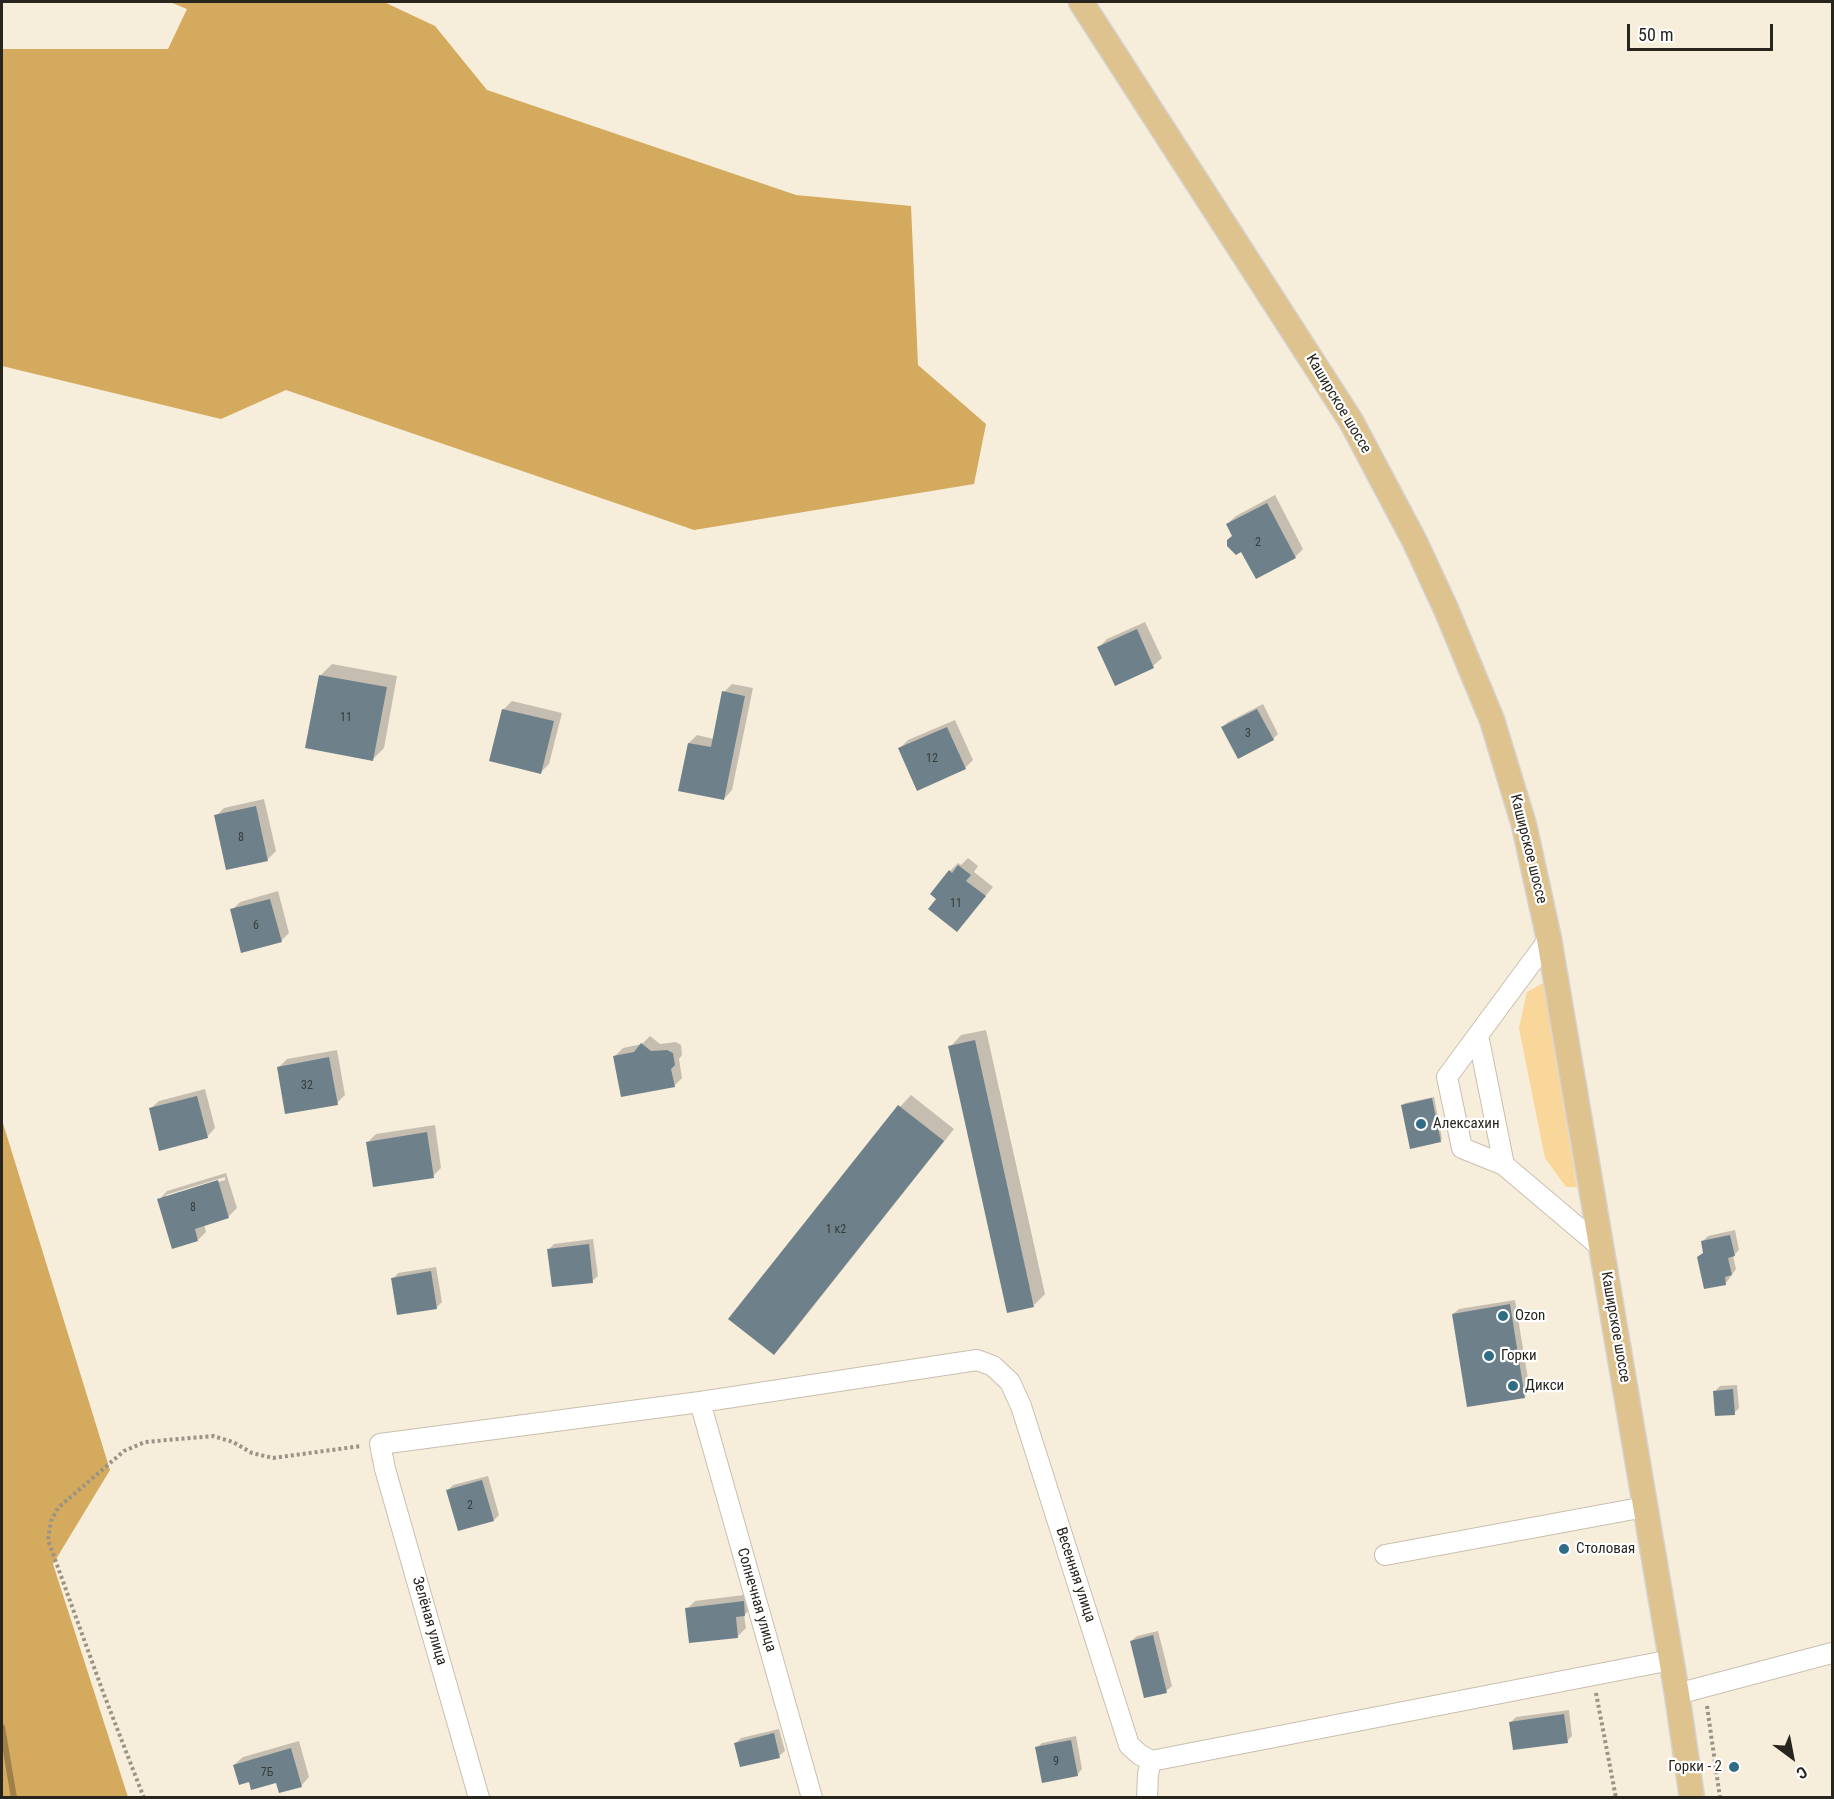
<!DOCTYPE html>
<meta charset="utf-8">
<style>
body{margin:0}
#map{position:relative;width:1834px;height:1799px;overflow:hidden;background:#f7eddb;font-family:"Roboto Condensed",sans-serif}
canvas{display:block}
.frame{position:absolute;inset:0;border:3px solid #28251e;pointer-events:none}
.north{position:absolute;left:1762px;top:1727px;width:60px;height:60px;-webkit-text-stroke:4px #fff;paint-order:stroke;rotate:148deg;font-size:16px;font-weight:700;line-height:24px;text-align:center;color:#28251e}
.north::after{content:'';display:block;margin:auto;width:21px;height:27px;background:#28251e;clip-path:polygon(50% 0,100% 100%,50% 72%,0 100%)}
.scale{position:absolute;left:1627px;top:24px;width:146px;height:27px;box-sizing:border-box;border:3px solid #28251e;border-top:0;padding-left:8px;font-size:18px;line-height:21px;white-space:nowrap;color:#28251e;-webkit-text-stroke:4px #fff;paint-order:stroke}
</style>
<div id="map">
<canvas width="1834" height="1799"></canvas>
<div class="frame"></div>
<div class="north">С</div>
<div class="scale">50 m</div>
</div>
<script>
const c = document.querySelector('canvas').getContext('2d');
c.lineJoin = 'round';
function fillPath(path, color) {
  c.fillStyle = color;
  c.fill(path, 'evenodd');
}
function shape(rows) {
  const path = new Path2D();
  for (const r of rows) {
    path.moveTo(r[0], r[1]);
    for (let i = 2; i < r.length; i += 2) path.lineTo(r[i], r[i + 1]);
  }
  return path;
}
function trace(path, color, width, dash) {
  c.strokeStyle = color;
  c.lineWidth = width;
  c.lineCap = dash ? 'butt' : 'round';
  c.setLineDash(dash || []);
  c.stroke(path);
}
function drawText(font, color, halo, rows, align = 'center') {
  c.font = font + ' "Roboto Condensed",sans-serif';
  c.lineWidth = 4.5;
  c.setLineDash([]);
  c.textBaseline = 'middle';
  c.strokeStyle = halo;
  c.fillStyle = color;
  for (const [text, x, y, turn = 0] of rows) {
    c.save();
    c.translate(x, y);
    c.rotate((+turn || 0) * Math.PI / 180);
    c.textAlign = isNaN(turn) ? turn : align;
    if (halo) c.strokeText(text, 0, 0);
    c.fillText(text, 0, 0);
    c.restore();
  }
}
const green = shape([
 [1543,983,1577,1187,1566,1187,1545,1158,1519,1028,1527,992]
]);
const forest = shape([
 [170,2,384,2,435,26,487,90,796,195,911,206,918,365,986,424,974,484,694,530,286,390,221,419,2,366,2,49,168,49,187,9],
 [2,1120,110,1470,53,1564,128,1797,2,1797]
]);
const shadow = shape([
 [1275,495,1303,549,1295,557,1234,536,1227,524,1236,516],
 [1145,622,1162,658,1153,666,1115,684,1099,647,1107,639],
 [332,664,397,676,384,748,373,759,321,675],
 [732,684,753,688,732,790,724,799,689,743,697,735,714,739,724,692],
 [512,701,562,713,549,764,541,772,491,760,504,709],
 [1263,704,1278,734,1273,739,1223,727,1228,722],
 [955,720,973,760,965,768,900,748,908,740],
 [264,799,276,851,267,860,216,816,224,808],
 [968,858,978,866,974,872,993,887,957,930,938,898,950,871,958,863,961,865],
 [278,891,289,933,281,941,232,910,240,902],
 [986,1030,1045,1294,1034,1305,950,1047,961,1035],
 [650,1036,660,1044,676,1042,681,1045,682,1055,679,1059,682,1078,674,1086,615,1056,623,1048,642,1044],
 [337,1050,345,1095,337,1103,279,1067,287,1059],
 [205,1089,215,1128,207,1137,150,1109,159,1101],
 [911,1095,954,1129,785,1342,773,1353,900,1107],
 [1434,1097,1442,1139,1440,1141,1403,1105,1405,1103],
 [435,1125,441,1168,433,1176,368,1142,376,1134],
 [226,1173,237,1208,229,1216,204,1224,206,1232,198,1240,159,1200,167,1191],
 [225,1177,225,1180,166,1198,166,1195],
 [1735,1230,1739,1250,1733,1256,1736,1269,1726,1283,1705,1252,1702,1242,1708,1236],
 [593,1239,598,1276,592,1281,549,1249,554,1244],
 [436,1267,442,1302,437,1307,399,1314,393,1279,398,1273],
 [1515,1300,1530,1391,1525,1396,1453,1314,1459,1309],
 [1737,1385,1739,1408,1734,1413,1714,1392,1720,1386],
 [488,1476,499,1515,494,1520,448,1490,453,1485],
 [752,1594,753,1607,744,1615,746,1628,738,1636,687,1609,695,1601],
 [1158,1631,1172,1686,1166,1691,1131,1641,1137,1636],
 [1569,1710,1572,1736,1567,1741,1511,1722,1516,1717],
 [779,1729,785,1751,779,1756,735,1744,741,1738],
 [1076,1736,1082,1769,1077,1775,1036,1748,1042,1743],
 [299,1741,309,1777,301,1786,277,1781,234,1765,243,1757]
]);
const stream = shape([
 [2,1727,14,1798]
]);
const building = shape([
 [1267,503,1296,558,1256,579,1241,552,1236,555,1227,546,1227,540,1232,536,1226,524],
 [1137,629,1154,668,1115,686,1097,647],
 [319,675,387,687,373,761,305,748],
 [722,691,745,696,724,800,678,791,688,743,711,747],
 [502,709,554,721,541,774,489,761],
 [1257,709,1274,740,1238,759,1221,727],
 [947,727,966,769,917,791,898,748],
 [256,806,268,861,226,870,214,815],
 [958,865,971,875,966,881,986,896,957,932,928,909,936,899,930,894,949,870,952,873],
 [270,899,282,942,241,953,230,909],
 [975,1040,1034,1307,1007,1313,948,1046],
 [641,1043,651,1051,667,1050,673,1053,675,1065,671,1069,675,1087,621,1097,613,1056,634,1052],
 [329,1057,338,1105,285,1114,277,1067],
 [197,1096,208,1138,159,1151,149,1108],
 [1432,1098,1441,1142,1410,1149,1401,1105],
 [898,1105,944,1141,774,1355,728,1319],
 [427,1132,434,1178,373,1187,366,1142],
 [218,1180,229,1218,195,1229,198,1241,172,1249,157,1199],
 [1730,1235,1735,1256,1728,1258,1732,1275,1725,1277,1726,1285,1704,1289,1697,1257,1703,1253,1701,1241],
 [589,1244,593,1283,552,1287,547,1249],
 [431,1271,437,1309,397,1315,391,1278],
 [1510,1304,1525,1398,1467,1407,1452,1314],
 [1733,1389,1735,1415,1715,1416,1713,1391],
 [482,1480,494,1521,458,1531,446,1490],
 [744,1601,745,1616,736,1617,738,1638,689,1643,685,1608],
 [1153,1635,1167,1693,1144,1698,1130,1641],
 [1564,1714,1568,1743,1513,1750,1509,1722],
 [774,1733,780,1758,740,1767,734,1743],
 [1071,1740,1078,1776,1042,1783,1035,1747],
 [291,1748,302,1787,279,1793,276,1783,251,1790,249,1782,239,1785,233,1765]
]);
const path = shape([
 [1596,1693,1616,1798],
 [1707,1706,1720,1798],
 [144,1798,103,1692,48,1540,51,1521,58,1508,124,1451,145,1442,213,1436,233,1442,252,1453,273,1458,361,1446]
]);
const minor = shape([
 [1549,939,1478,1035,1504,1165,1602,1248],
 [1478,1035,1447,1077,1462,1148,1504,1165],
 [700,1402,812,1798],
 [1385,1555,1645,1507],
 [1677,1694,1832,1653],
 [1151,1761,1671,1660],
 [479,1798,385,1469,380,1444,700,1402,977,1360,993,1366,1010,1382,1021,1406,1129,1745,1139,1754,1151,1761],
 [1147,1798,1148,1774,1151,1761]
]);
const major = shape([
 [1081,2,1351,421,1415,542,1446,609,1492,720,1524,825,1549,939,1677,1694,1692,1798]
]);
const markers = [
 [1421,1124,6,"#306c83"],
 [1503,1316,6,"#306c83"],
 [1489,1356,6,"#306c83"],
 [1513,1386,6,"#306c83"],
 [1564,1549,6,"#306c83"],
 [1734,1767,6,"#306c83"]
];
const numberNames = [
 ["2",1258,543],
 ["11",346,718],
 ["3",1248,734],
 ["12",932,759],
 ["8",241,838],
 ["11",956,904],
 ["6",256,926],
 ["32",307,1086],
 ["8",193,1208],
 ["1 к2",836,1230],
 ["2",470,1506],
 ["9",1056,1762],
 ["7Б",267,1773]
];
const streetNames = [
 ["Каширское шоссе",1338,404,59],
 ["Каширское шоссе",1528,849,76],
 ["Каширское шоссе",1615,1327,80],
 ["Весенняя улица",1075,1575,72],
 ["Солнечная улица",756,1600,74],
 ["Зелёная улица",429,1621,74]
];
const poiNames = [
 ["Алексахин",1433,1124],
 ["Ozon",1515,1316],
 ["Горки",1501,1356],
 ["Дикси",1525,1386],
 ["Столовая",1576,1549],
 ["Горки - 2",1722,1767,"right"]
];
fillPath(green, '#f9d69a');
fillPath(forest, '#d4aa5e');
fillPath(shadow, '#0003');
trace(stream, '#9e8048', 6);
fillPath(building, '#6e818a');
trace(minor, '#c9bfae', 22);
trace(major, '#d4d3d2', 27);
trace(path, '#9a9386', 4, [3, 3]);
trace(minor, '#fff', 20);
trace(major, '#dfc38f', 24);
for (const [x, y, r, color] of markers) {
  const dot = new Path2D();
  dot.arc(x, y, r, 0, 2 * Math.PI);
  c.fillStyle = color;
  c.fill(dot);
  trace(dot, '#fff', 2);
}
drawText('12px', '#3a3c39', null, numberNames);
drawText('15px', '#28251e', '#fff', streetNames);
drawText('15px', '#28251e', '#fff', poiNames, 'left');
</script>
